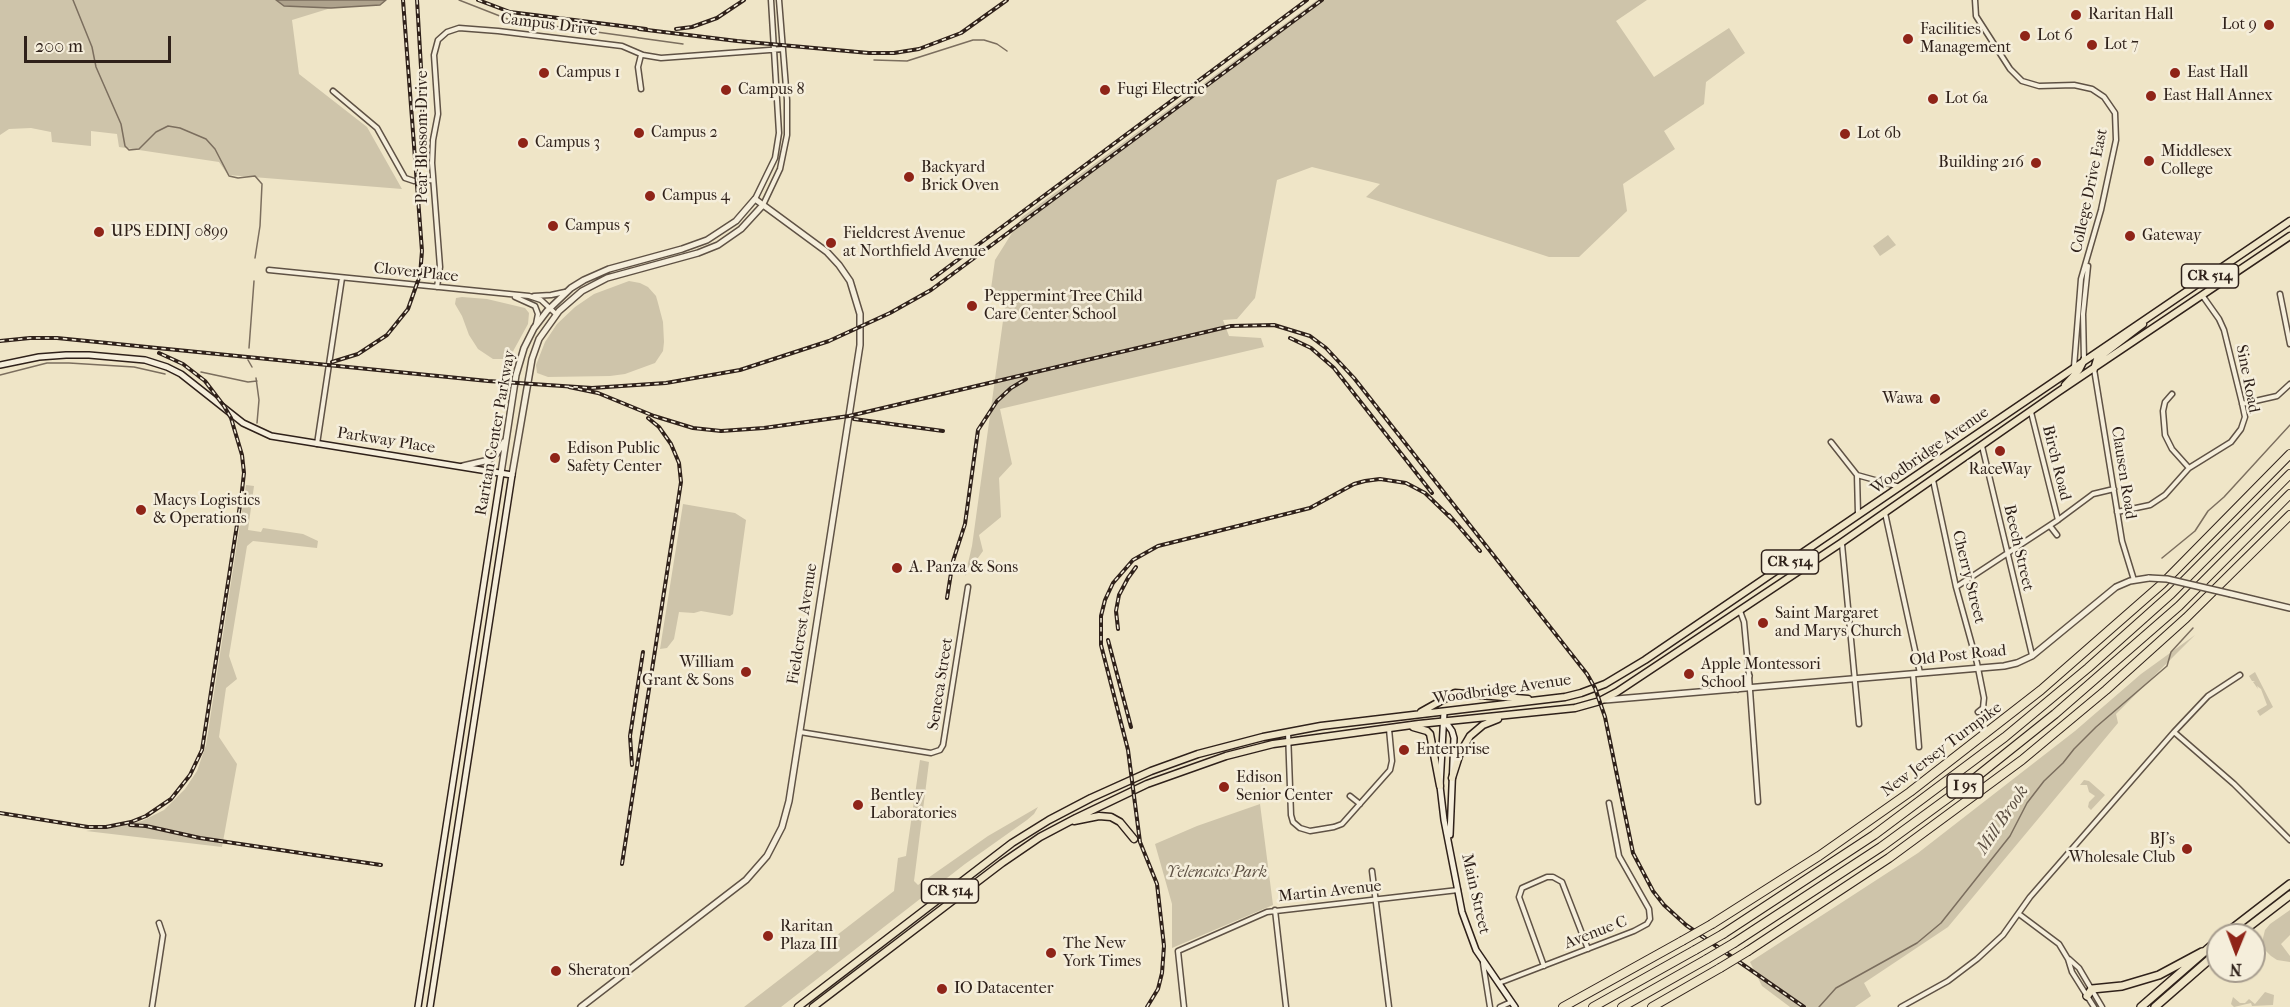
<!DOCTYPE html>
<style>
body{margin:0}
#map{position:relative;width:2290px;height:1007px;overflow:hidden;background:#efe5c7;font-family:"IM FELL French Canon",serif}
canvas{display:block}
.north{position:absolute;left:2206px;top:923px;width:60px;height:60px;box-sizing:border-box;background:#f5eedb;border:2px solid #a69c8e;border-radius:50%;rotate:181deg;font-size:16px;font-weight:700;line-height:24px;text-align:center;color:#2f211a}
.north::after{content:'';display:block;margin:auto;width:21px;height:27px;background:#8f2418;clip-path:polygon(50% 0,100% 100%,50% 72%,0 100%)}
.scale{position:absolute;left:24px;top:36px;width:147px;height:27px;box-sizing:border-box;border:3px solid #2f211a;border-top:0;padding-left:8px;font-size:18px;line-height:21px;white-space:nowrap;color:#2f211a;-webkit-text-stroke:4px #f5eedb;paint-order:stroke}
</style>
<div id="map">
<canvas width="2290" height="1007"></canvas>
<div class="north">N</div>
<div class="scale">200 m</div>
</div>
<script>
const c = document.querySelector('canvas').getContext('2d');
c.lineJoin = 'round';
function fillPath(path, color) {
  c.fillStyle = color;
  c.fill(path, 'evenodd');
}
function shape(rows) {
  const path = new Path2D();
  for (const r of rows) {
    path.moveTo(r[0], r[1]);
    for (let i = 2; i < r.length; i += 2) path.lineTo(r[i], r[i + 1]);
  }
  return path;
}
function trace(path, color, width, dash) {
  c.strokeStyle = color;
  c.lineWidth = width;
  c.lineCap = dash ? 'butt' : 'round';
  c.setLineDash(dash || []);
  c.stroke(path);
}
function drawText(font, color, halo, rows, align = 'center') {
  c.font = font + ' "IM FELL French Canon",serif';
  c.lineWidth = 5;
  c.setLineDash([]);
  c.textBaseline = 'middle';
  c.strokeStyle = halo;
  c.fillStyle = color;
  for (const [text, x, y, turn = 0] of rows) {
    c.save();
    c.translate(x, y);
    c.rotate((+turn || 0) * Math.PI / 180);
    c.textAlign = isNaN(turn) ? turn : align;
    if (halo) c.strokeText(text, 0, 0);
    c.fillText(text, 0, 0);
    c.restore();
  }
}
const green = shape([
 [0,0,276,0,284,6,331,8,292,20,299,74,367,127,402,189,228,175,219,162,119,147,117,134,91,131,91,146,52,142,51,132,31,128,9,129,0,135],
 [1317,0,1647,0,1616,21,1654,77,1729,28,1745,53,1706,82,1704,104,1664,131,1675,149,1623,184,1627,211,1579,257,1549,257,1366,197,1380,184,1312,167,1277,180,1255,298,1237,319,1223,320,1229,336,1261,338,1264,347,1000,409,1012,464,999,478,1001,517,979,535,983,551,965,576,972,546,1006,299,990,296,995,260,1022,217],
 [1888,235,1896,245,1880,256,1873,246],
 [629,281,640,283,648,287,656,296,658,303,663,322,664,342,663,351,655,363,625,374,610,376,548,377,537,373,536,365,545,342,557,324,575,307,594,294],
 [462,297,487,299,525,308,529,313,528,324,511,355,504,359,493,359,478,349,469,335,462,316,455,304,456,298],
 [246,485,254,486,248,530,261,532,263,528,303,534,318,541,317,548,253,541,247,546,229,656,237,679,226,688,219,737,237,764,222,847,86,831,142,821,164,810,185,789,197,771,206,745],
 [683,504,735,513,746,520,733,614,730,616,701,611,694,613,679,612,674,639,667,648,660,649],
 [2195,635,2116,714,2118,723,1948,927,1864,983,1871,996,1855,1007,1790,1007,1762,986,1750,962,1918,853,2075,731,2141,674],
 [2255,672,2273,707,2260,716,2257,711,2267,705,2261,689,2257,686,2258,689,2253,682,2255,681,2252,681,2249,676],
 [920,760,929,762,914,881,918,885,988,836,1038,807,1034,814,1027,820,965,864,781,1007,744,1007,894,891,898,858,906,856],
 [2084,780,2089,781,2105,795,2091,810,2088,807,2089,802,2095,796,2089,792,2087,785,2080,785],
 [1260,804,1273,905,1172,948,1172,904,1155,844,1197,826],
 [2290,910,2290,935,2281,944,2290,956,2290,962,2277,960,2271,956,2264,949,2262,942,2265,930,2270,924],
 [2265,992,2274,995,2273,1005,2252,1006,2251,1003,2234,1007,2231,1004,2233,997,2240,1003,2245,1003,2249,999,2255,1004]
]);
const water = shape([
 [276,0,386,0,380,5,331,8,284,6,276,0]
]);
const stream = shape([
 [73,0,92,47,96,67,121,124,125,146,129,150,139,149,156,132,168,126,180,128,206,139,215,149,229,176,238,178,255,176,262,184,260,226,255,258],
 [459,0,510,20,683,44],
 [874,60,907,61,973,40,984,40,997,44,1007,51],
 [249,348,254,281],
 [248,360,252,367],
 [201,372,248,382,257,381],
 [0,375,47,363,69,363,134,367,165,374],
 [256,378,259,400,257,423],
 [2162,558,2195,531,2208,511,2224,497,2290,425],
 [1819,1007,1836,988,1917,943,1941,923,2010,836,2027,803,2044,781,2063,763,2074,749,2096,727,2167,666,2171,652,2193,628]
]);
const minor = shape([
 [1975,0,1976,16,2010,69,2022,81,2039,86,2074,85,2092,89,2104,97,2115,113,2116,140,2101,210,2081,279,2074,367],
 [641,89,638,67,641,55],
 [333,91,377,128,405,178,414,181,433,180],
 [755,199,775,158,779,133,771,0],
 [763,205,780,169,787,135,787,100,779,0],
 [269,270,529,296,541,300,556,314],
 [437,287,440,267,432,163,433,140,438,114,434,55,438,40,447,32,459,28,498,31,622,46,643,55,661,58,783,49],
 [2280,294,2290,344],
 [534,296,551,295,565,292],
 [515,297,535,306,538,314,536,324],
 [2084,360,2083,314,2088,266],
 [2094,369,2122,541,2134,580],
 [2172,394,2165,402,2163,411,2165,435,2172,449,2189,468],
 [2242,404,2277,396,2290,384],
 [2031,412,2058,520],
 [1831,442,1857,475],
 [317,444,342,278],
 [1982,446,2032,655],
 [1857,475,1900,487],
 [1857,475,1858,514],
 [1933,480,1956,587,1977,663,1984,698,1983,708,1978,712],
 [2117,512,2150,505,2165,495,2189,468,2231,442,2241,429,2245,417,2242,403,2224,330,2219,319,2202,295],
 [1885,513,1920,673],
 [2050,526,2057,535],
 [1842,544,1859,724],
 [1956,587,2058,520,2093,494,2114,489],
 [1740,611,1744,622,1749,676,1758,802],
 [1913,674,1919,747],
 [800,732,931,753,940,750,943,745,968,587],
 [1288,732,1291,815,1293,822,1300,828,1310,831,1334,827,1342,824,1390,770,1392,761,1389,729],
 [2174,732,2234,784,2290,840],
 [1350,796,1360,804],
 [1372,871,1389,1007],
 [1275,910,1286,1007],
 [2019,914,2059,944,2068,959,2072,972,2094,1007],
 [2069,959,2079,968,2102,1007],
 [1483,963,1490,1007],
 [1544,966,1519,897,1522,888,1547,877,1553,877,1562,882,1588,949],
 [1499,983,1634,931,1647,924,1650,919,1649,909,1619,856,1609,803],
 [152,1007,163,935,159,923],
 [1184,1007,1178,951,1267,912,1458,890],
 [1500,1007,1511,1002],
 [1901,1007,1948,981,1977,959,2003,935,2030,897,2174,732,2208,696,2240,675]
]);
const tertiary = shape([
 [463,466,489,460,497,453,504,442],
 [501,473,516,375,524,348,534,328,547,311,571,288,584,280,609,269,682,249,707,240,736,221,755,199,827,252,839,265,850,281,860,314,860,345,789,801,782,827,767,856,746,880,581,1007],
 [512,475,532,359,539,339,559,311,582,291,607,278,698,253,718,245,741,229,763,205],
 [2231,594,2290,608],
 [1738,689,1746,684,1749,676],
 [1605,700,2004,666,2017,663,2032,656,2116,587,2130,581,2149,578]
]);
const secondary = shape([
 [0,365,39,357,66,355,89,355,145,360,167,367,181,374,243,423,271,436,512,475,430,1007],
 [1444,712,1440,786,1444,820,1462,912,1476,950,1515,1007],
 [1445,721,1452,731,1454,738,1450,835],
 [418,1007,501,473]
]);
const primary = shape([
 [2094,369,2097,359,2143,324],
 [2065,385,2079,370,2084,360],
 [1421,712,1455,693,1528,699],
 [1413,727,1427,731,1430,734,1440,786],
 [1452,778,1460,753,1470,736,1483,725,1498,719],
 [1074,821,1099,816,1111,817,1120,822,1134,839],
 [798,1007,1012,843,1049,820,1091,798,1151,771,1198,754,1263,737,1321,726,1565,697,1581,693,1605,684,1645,660,2290,221],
 [813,1007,1002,863,1040,837,1076,818,1147,784,1226,756,1273,744,1419,724,1575,708,1600,701,1617,692,1841,543,2058,392,2290,236]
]);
const trunk = shape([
 [2224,935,2290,884],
 [2238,935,2290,895],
 [2087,996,2092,989,2122,986,2159,975,2202,952],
 [2141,1007,2218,940],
 [2155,1007,2218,952]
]);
const motorway = shape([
 [1712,924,1819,856,1910,792,2041,690,2162,584,2290,454],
 [1723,934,1874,835,2005,737,2088,668,2171,594,2290,474],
 [1734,943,1881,847,1970,782,2055,714,2179,606,2290,494],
 [1748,951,1889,858,2022,760,2106,690,2186,618,2290,515],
 [1563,1007,1682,941],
 [1593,1007,1695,950],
 [1622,1007,1707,959],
 [1652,1007,1720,968]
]);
const rail = shape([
 [417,0,423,101,420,143],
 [478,0,510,12,646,29],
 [639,29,737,41,869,53,894,53,919,49,961,33,1007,0],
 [676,29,692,27,717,18,744,0],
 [932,279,1307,0],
 [1290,338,1311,348,1334,368,1432,493],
 [0,341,30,338,57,338,488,381,592,388,666,383,740,370,829,341,890,313,931,290,1322,0],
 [332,362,358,354,387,335,408,309,420,275,422,251,403,0],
 [569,387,598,393,654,416,693,428,721,431,764,428,849,416,1231,326,1274,325,1310,336,1326,348,1354,378,1587,674,1595,688,1605,717,1633,853,1653,891,1664,905,1686,925,1804,1007],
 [854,419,943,431],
 [1449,515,1480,551],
 [947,598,953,561,965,524,978,430,997,401,1011,388,1026,379],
 [1118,629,1116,611,1119,595,1128,578,1136,567],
 [1108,640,1131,727],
 [632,765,630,736,643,652],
 [0,813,88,827,106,827,131,822,146,816,171,799,190,775,202,750,241,499,244,473,242,455,231,418,224,406,205,381,183,364,159,353],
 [130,825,146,826,200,838,381,865],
 [622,864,681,482,679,463,671,444,659,427,648,418],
 [1147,1007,1158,989,1162,973,1164,946,1157,884,1140,842,1128,750,1101,645,1101,616,1105,600,1113,583,1133,560,1158,546,1310,508,1354,484,1365,481,1380,479,1406,483,1425,493,1454,521]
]);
const tertiaryBridge = shape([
 [2149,578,2167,579,2231,594]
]);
const motorwayBridge = shape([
 [1682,941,1712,924],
 [1695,950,1723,934],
 [1707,959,1734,943],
 [1720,968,1748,951]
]);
const markers = [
 [2076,15,6,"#8f2418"],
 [2269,25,6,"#8f2418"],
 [2025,36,6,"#8f2418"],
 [1908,39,6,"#8f2418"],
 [2092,45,6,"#8f2418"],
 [544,73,6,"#8f2418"],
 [2175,73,6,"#8f2418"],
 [726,90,6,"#8f2418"],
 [1105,90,6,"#8f2418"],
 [2151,96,6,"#8f2418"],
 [1933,99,6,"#8f2418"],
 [639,133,6,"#8f2418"],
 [1845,134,6,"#8f2418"],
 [523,143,6,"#8f2418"],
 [2149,161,6,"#8f2418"],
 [2036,163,6,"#8f2418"],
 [909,177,6,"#8f2418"],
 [650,196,6,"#8f2418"],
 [553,226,6,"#8f2418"],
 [99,232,6,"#8f2418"],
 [2130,236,6,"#8f2418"],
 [831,243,6,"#8f2418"],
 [972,306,6,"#8f2418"],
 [1935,399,6,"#8f2418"],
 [2000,451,6,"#8f2418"],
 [555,458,6,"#8f2418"],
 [141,510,6,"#8f2418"],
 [897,568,6,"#8f2418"],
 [1763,623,6,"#8f2418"],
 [746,672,6,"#8f2418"],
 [1689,674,6,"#8f2418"],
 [1404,750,6,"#8f2418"],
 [1224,787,6,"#8f2418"],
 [858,805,6,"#8f2418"],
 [2187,849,6,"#8f2418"],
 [768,936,6,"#8f2418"],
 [1051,953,6,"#8f2418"],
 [556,971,6,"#8f2418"],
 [942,989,6,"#8f2418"]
];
const shields = [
 [2210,276,57],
 [1790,562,57],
 [1965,786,36],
 [950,891,57]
];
const shieldNames = [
 ["CR 514",2210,276],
 ["CR 514",1790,562],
 ["I 95",1965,786],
 ["CR 514",950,891]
];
const poiNames = [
 ["Raritan Hall",2088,15],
 ["Lot 9",2257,25,"right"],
 ["Facilities",1920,30],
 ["Management",1920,48],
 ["Lot 6",2037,36],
 ["Lot 7",2104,45],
 ["Campus 1",556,73],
 ["East Hall",2187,73],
 ["Campus 8",738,90],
 ["Fugi Electric",1117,90],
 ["East Hall Annex",2163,96],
 ["Lot 6a",1945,99],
 ["Campus 2",651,133],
 ["Lot 6b",1857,134],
 ["Campus 3",535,143],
 ["Middlesex",2161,152],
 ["College",2161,170],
 ["Building 216",2024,163,"right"],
 ["Backyard",921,168],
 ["Brick Oven",921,186],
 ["Campus 4",662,196],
 ["Campus 5",565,226],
 ["UPS EDINJ 0899",111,232],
 ["Fieldcrest Avenue",843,234],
 ["at Northfield Avenue",843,252],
 ["Gateway",2142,236],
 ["Peppermint Tree Child",984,297],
 ["Care Center School",984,315],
 ["Wawa",1923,399,"right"],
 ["Edison Public",567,449],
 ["Safety Center",567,467],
 ["RaceWay",2000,470,"center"],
 ["Macys Logistics",153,501],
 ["& Operations",153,519],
 ["A. Panza & Sons",909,568],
 ["Saint Margaret",1775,614],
 ["and Marys Church",1775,632],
 ["William",734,663,"right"],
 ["Grant & Sons",734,681,"right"],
 ["Apple Montessori",1701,665],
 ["School",1701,683],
 ["Enterprise",1416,750],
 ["Edison",1236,778],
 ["Senior Center",1236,796],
 ["Bentley",870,796],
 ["Laboratories",870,814],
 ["BJ's",2175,840,"right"],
 ["Wholesale Club",2175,858,"right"],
 ["Raritan",780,927],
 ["Plaza III",780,945],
 ["The New",1063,944],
 ["York Times",1063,962],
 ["Sheraton",568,971],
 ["IO Datacenter",954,989]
];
const streetNames = [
 ["Campus Drive",549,25,7],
 ["Pear Blossom Drive",423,137,-90],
 ["College Drive East",2090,191,-78],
 ["Clover Place",416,273,6],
 ["Sine Road",2247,379,79],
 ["Raritan Center Parkway",496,433,-80],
 ["Parkway Place",386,441,9],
 ["Woodbridge Avenue",1930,451,-35],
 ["Birch Road",2056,463,76],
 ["Clausen Road",2123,473,81],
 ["Beech Street",2018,548,77],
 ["Cherry Street",1968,577,76],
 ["Fieldcrest Avenue",803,624,-81],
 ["Old Post Road",1958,656,-6],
 ["Seneca Street",941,684,-81],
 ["Woodbridge Avenue",1502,690,-8],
 ["New Jersey Turnpike",1942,750,-37],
 ["Martin Avenue",1330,892,-6],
 ["Main Street",1475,894,77],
 ["Avenue C",1596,933,-21]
];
const parkNames = [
 ["Yelencsics Park",1217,873]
];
const waterNames = [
 ["Mill Brook",2003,820,-56]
];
fillPath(green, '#cec4aa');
fillPath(water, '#aea28c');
trace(water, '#7b6e5e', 1.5);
trace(stream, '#7b6e5e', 1.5);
trace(minor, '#5f5245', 7);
trace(tertiary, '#5f5245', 8);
trace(secondary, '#2f211a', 8);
trace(primary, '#2f211a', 9);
trace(trunk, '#2f211a', 10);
trace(motorway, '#2f211a', 10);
trace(minor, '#f5eedb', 4);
trace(tertiary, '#f5eedb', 5);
trace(secondary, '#f5eedb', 5);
trace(primary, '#efe5c7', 6);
trace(trunk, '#efe5c7', 7);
trace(motorway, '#efe5c7', 8);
trace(rail, '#2f211a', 4);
trace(rail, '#f5eedb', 1.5, [4.5]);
trace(tertiaryBridge, '#5f5245', 8, []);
trace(motorwayBridge, '#2f211a', 10, []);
trace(tertiaryBridge, '#f5eedb', 5);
trace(motorwayBridge, '#efe5c7', 8);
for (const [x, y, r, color] of markers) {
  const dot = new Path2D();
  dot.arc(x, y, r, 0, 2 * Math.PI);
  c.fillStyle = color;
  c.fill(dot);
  trace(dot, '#f5eedb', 2);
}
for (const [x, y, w] of shields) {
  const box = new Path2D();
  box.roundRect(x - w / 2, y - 12, w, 24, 4.5);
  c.fillStyle = '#f5eedb';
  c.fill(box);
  trace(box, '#2f211a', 1.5);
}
drawText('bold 15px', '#2f211a', null, shieldNames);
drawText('16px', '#2f211a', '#f5eedb', poiNames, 'left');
drawText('16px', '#2f211a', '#f5eedb', streetNames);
drawText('italic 16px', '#5f5245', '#f5eedb', parkNames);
drawText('italic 18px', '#5b4e42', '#f5eedb', waterNames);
</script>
